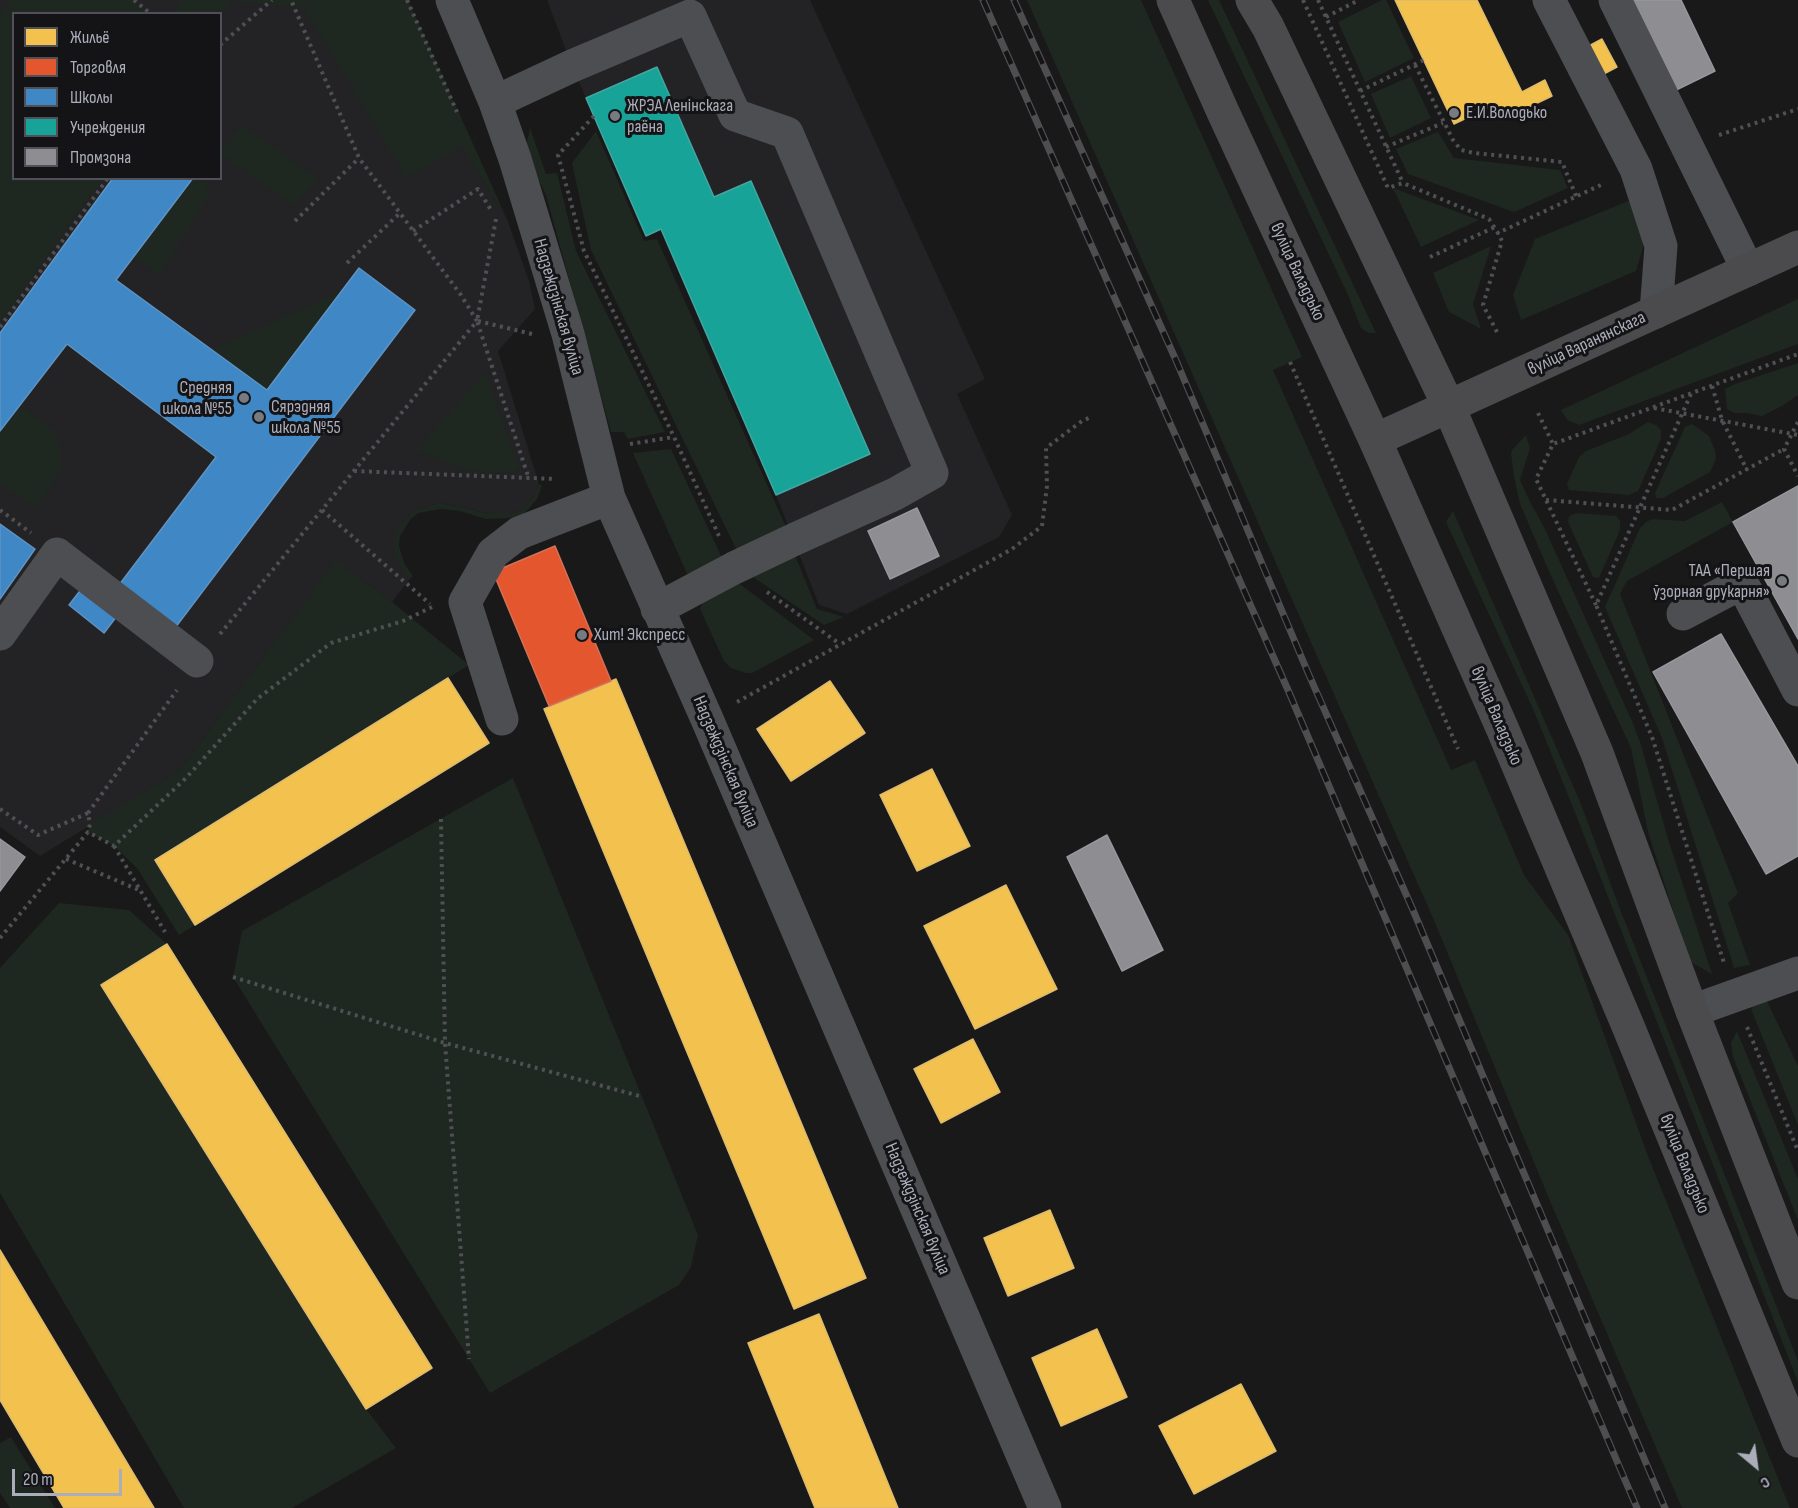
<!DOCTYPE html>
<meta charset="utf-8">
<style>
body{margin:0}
#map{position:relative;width:1798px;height:1508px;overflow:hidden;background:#191919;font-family:"Sofia Sans Condensed",sans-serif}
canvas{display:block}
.legend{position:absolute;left:12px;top:12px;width:210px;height:168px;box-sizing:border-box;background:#141316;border:2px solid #505158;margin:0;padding:8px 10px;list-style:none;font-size:18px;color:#abaeba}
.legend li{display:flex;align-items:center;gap:12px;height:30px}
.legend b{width:30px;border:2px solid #505158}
.north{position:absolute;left:1726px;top:1436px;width:60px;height:60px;-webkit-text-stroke:4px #141316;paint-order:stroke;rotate:151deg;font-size:16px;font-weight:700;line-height:24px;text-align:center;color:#abaeba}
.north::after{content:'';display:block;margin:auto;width:21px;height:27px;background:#abaeba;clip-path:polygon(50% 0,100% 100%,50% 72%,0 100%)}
.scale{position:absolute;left:12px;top:1469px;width:110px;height:27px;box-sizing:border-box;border:3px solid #abaeba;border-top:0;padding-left:8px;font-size:18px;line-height:21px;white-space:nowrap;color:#abaeba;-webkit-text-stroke:4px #141316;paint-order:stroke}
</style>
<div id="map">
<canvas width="1798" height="1508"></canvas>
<ul class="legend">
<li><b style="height:16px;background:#f2c14e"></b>Жильё</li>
<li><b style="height:16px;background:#e4572e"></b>Торговля</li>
<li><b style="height:16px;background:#3f88c5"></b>Школы</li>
<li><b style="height:16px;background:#17a398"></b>Учреждения</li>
<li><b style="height:16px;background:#8d8d92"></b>Промзона</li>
</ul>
<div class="north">С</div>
<div class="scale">20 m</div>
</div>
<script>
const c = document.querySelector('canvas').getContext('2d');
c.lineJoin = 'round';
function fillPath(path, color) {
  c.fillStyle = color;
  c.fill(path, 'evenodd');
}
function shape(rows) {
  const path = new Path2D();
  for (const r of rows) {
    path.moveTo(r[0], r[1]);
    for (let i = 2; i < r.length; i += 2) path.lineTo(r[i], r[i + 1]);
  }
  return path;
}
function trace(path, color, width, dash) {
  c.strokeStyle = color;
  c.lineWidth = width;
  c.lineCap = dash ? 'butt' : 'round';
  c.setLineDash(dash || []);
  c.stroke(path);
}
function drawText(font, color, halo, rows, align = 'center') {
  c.font = font + ' "Sofia Sans Condensed",sans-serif';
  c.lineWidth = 6;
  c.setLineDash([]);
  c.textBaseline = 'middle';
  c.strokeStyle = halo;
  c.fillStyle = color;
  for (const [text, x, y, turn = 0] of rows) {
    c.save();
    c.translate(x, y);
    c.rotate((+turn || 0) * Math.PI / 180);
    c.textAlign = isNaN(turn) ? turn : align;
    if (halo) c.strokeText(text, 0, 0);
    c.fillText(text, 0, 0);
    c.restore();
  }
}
const built = shape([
 [0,0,382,0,462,145,507,219,529,281,535,309,498,351,539,484,533,498,521,510,509,514,488,514,463,507,439,503,415,510,393,548,409,580,392,602,336,561,179,771,40,856,0,827],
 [14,14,220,14,220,178,14,178],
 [547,0,810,0,985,379,957,394,1012,515,999,537,847,614,819,605,776,495,661,230,646,236,572,66]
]);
const green = shape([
 [11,0,133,0,150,13,14,14,14,178,102,179,0,322,0,14],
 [182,0,408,0,507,219,462,146,406,178,304,8,231,1,221,15,220,14,173,13],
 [1027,0,1141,0,1302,357,1273,370,1451,770,1475,760,1524,875,1568,935,1648,1156,1790,1508,1682,1508,1550,1201,1436,925],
 [1208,0,1219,0,1376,333,1368,333,1361,328,1348,295],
 [1382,0,1386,0,1414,58,1365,82,1338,22],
 [1411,76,1431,118,1390,138,1371,94],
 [243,125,317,179,293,205,221,154,221,149],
 [530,128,546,174,557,173,576,251,665,432,628,439,624,432,611,432,546,195,525,152],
 [596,131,644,241,657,239,787,529,739,555,591,250,572,163],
 [1438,132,1454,158,1560,170,1568,188,1514,212,1408,174,1396,149],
 [193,179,201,179,207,183,208,197,159,275,133,257],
 [1393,188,1479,220,1421,247],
 [1631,200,1645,241,1636,271,1521,320,1513,295,1535,239],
 [1491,246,1473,304,1481,329,1449,312,1433,273],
 [343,290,267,390,211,350],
 [1798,299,1798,344,1579,425,1567,420,1561,410],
 [1798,363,1798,395,1782,406,1762,416,1747,413,1734,413,1727,409,1725,389,1735,384],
 [485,372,519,467,513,471,484,473,459,467,417,450],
 [19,405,53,430,60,448,61,470,35,508,0,482,0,431],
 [1648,422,1656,425,1661,430,1661,439,1638,491,1629,495,1569,490,1567,484,1579,457,1586,451,1629,434],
 [1692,424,1709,436,1715,451,1716,459,1710,472,1663,498,1656,498,1655,493,1685,427],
 [1526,435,1530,448,1520,480,1529,500,1544,527,1632,721,1640,742,1669,842,1712,974,1689,961,1648,832,1631,748,1551,576,1520,504,1514,477,1511,453,1512,450],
 [671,449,724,562,689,578,633,453],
 [539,484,542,485,537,499,523,515,509,518,486,519,460,511,441,509,418,513,410,520,400,536,399,546,404,563,413,576,409,580,401,567,393,548,395,534,407,517,415,510,439,503,463,507,488,514,509,514,521,510,533,498],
 [1722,502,1733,522,1627,581,1620,594,1738,893,1728,903,1750,965,1734,968,1662,738,1605,607,1640,528,1646,522,1652,519,1685,521],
 [1453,511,1581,804,1620,909,1798,1361,1798,1382,1574,810,1534,711,1446,522],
 [1576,513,1616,516,1620,521,1620,530,1599,578,1593,577,1568,522,1569,516],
 [794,553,817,609,844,617,824,625,747,573],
 [336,560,392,602,469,665,155,860,195,925,179,935,137,868,114,846,88,832,90,824,179,771],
 [736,581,814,640,752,673,746,673,731,668,724,661,700,609,703,602],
 [513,778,698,1235,691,1267,679,1285,490,1393,233,977,242,931],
 [59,903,129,910,167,944,101,986,366,1409,396,1448,292,1508,184,1508,0,1193,0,968],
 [1766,999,1798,1066,1798,1125,1751,1009,1758,1002],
 [1737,1031,1798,1179,1798,1220,1733,1057,1731,1043],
 [11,1437,55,1508,10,1508,0,1493,0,1443]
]);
const homes = shape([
 [1395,0,1477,0,1522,92,1545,80,1552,96,1504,119,1496,104,1454,124,1395,0],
 [1602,39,1617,67,1598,77,1583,49,1602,39],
 [448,678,489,743,195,925,155,860,448,678],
 [616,679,866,1278,794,1309,544,709,616,679],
 [830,681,865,733,791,781,757,729,830,681],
 [932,769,970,846,917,871,880,795,932,769],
 [1006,885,1057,989,975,1029,924,926,1006,885],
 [167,944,432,1368,366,1409,101,985,167,944],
 [973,1039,1000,1092,941,1123,914,1069,973,1039],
 [1050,1210,1074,1268,1008,1296,984,1238,1050,1210],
 [0,1250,154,1508,64,1508,0,1400,0,1250],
 [819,1314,898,1508,815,1508,748,1343,819,1314],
 [1097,1329,1127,1397,1061,1426,1032,1358,1097,1329],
 [1241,1384,1276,1451,1194,1494,1159,1426,1241,1384]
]);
const shops = shape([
 [555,546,611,681,549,706,493,572,555,546]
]);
const schools = shape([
 [113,178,193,178,116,280,267,390,359,268,415,310,175,628,119,585,216,457,67,344,0,431,0,333,113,178],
 [0,524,35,549,0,599,0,524],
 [86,583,120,612,104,633,69,605,86,583]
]);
const public = shape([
 [657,67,714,197,751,181,870,454,776,495,661,229,646,236,586,98,657,67]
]);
const industry = shape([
 [1625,0,1681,0,1715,71,1670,93,1625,0],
 [1798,486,1798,639,1733,522,1798,486],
 [917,508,939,556,890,579,868,531,917,508],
 [1721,634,1798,766,1798,856,1766,874,1653,672,1721,634],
 [1107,835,1163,950,1122,971,1067,857,1107,835],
 [0,839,25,857,0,891,0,839]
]);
const path = shape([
 [134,0,151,14],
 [407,0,457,112],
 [1303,0,1388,188,1403,183,1489,219,1498,233,1605,183],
 [1318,0,1403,183],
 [1326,17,1359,0],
 [220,45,272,0],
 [1415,65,1453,140,1461,150,1474,153,1562,162,1576,196],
 [1360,91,1424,60],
 [594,116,558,155,584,251,674,437,719,536],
 [1719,135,1798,109],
 [1386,147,1443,123],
 [496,219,477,321,529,479],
 [295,221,359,158],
 [413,231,478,189,491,210],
 [1430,257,1495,227],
 [347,263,400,213],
 [478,321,532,334],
 [0,327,108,178],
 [1497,332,1483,305,1502,241,1498,233],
 [1290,362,1458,749],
 [1712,386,1722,420,1747,470],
 [1691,394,1596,605,1652,737,1724,963],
 [1654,408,1798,435],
 [1538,413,1553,444],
 [1798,422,1784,449,1798,476],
 [630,444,674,437],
 [354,471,556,479],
 [1546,500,1672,510,1784,449],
 [0,510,31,533],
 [322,510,430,604],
 [767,592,840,644],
 [1596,605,1536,479,1553,444,1798,354],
 [220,634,477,321,461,295,359,158,291,0],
 [737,702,1012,549,1042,526,1047,486,1046,448,1082,421,1091,417],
 [0,809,38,835,88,813,90,824,88,832],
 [88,813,177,690],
 [441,819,445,1043,469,1359],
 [114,846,165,932],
 [66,859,139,890],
 [0,938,88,832,114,846,186,778,257,699,331,643,403,621,432,607],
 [233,977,445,1043,643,1097],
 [1747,1027,1798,1151]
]);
const minor = shape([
 [452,0,495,102,515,159,568,334,609,498,707,719,1045,1508],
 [1549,0,1636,169,1661,246,1656,312],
 [1615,0,1748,270],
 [495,102,572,66,690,16,735,115,787,133,932,473,895,494,795,539,734,568,657,609],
 [1683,614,1742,583,1798,690],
 [0,634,57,554,197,661],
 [502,719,465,602,493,553,519,533,609,498],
 [1692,1011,1798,973]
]);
const major = shape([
 [1173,0,1223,112,1375,440,1503,730,1628,1026,1798,1441],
 [1252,0,1268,27,1449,407,1597,753,1692,1011,1798,1283],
 [1375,440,1798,247]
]);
const rail = shape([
 [983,0,1288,690,1637,1508],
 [1014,0,1175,358,1309,675,1413,910,1665,1508]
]);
const markers = [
 [1454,113,6,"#787a82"],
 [615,116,6,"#787a82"],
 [244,398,6,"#787a82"],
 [259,417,6,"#787a82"],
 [1782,581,6,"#787a82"],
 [582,635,6,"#787a82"]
];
const poiNames = [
 ["ЖРЭА Ленінскага",627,106],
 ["раёна",627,127],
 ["Е.И.Володько",1466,113],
 ["Средняя",232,388,"right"],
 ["школа №55",232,409,"right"],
 ["Сярэдняя",271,407],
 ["школа №55",271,428],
 ["ТАА «Першая",1770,571,"right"],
 ["ўзорная друкарня»",1770,592,"right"],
 ["Хит! Экспресс",594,635]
];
const streetNames = [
 ["вуліца Валадзько",1297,272,65],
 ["Надзеждзінская вуліца",558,307,74],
 ["вуліца Варанянскага",1587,344,-25],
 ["вуліца Валадзько",1496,716,67],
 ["Надзеждзінская вуліца",725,762,67],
 ["вуліца Валадзько",1684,1164,68],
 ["Надзеждзінская вуліца",917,1209,67]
];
fillPath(built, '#232325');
fillPath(green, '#1f2721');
fillPath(homes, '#f2c14e');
trace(homes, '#ddbb6e', 1.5);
fillPath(shops, '#e4572e');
trace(shops, '#d37158', 1.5);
fillPath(schools, '#3f88c5');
trace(schools, '#5f93c2', 1.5);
fillPath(public, '#17a398');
trace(public, '#43a6a2', 1.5);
fillPath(industry, '#8d8d92');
trace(industry, '#96979e', 1.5);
trace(path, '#4f5054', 4, [3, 4.5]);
trace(minor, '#4d4e52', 33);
trace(major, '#4b4b4e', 33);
trace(rail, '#4e4e51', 7);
trace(rail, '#141316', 4.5, [14]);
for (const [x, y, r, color] of markers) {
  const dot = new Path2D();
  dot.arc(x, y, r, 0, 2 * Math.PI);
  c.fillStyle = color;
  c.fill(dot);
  trace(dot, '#141316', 2);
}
drawText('18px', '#abaeba', '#141316', poiNames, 'left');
drawText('18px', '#abaeba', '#141316', streetNames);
</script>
